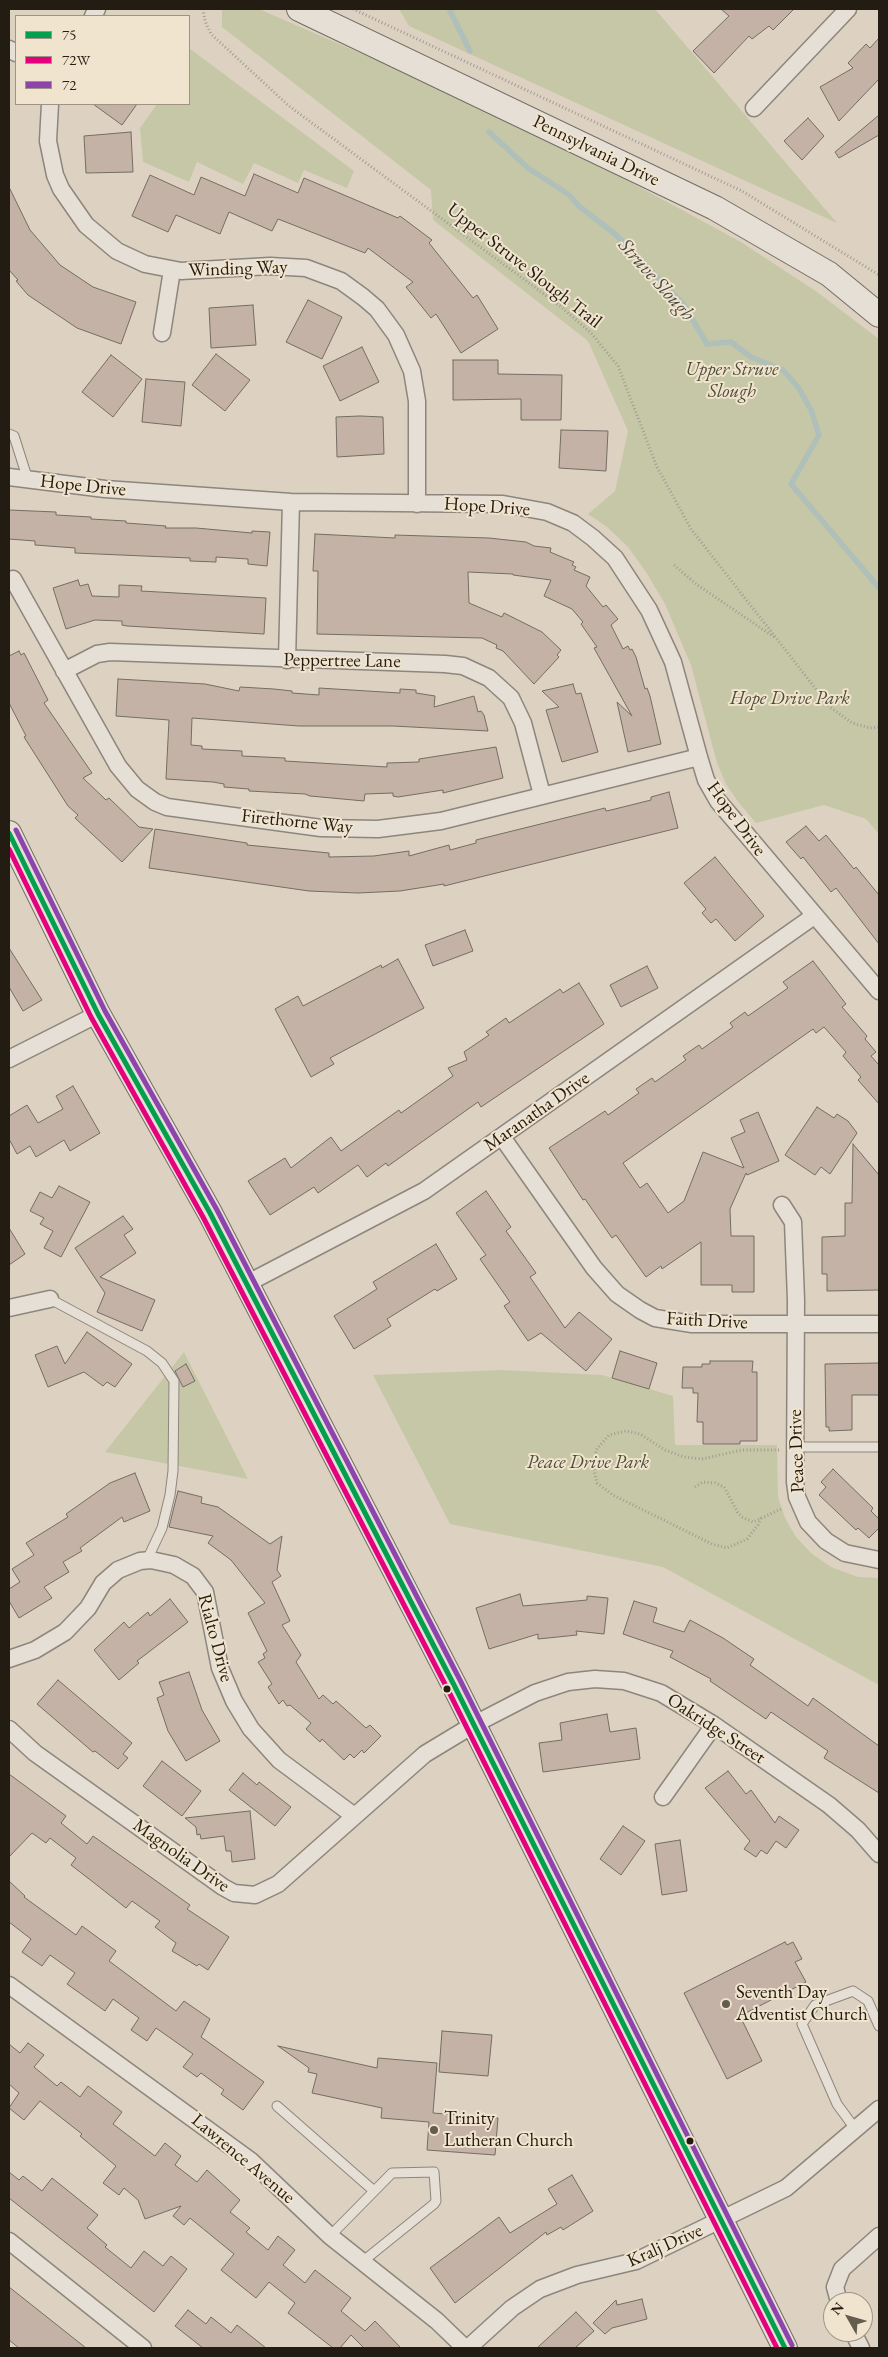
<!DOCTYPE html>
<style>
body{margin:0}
#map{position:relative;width:888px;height:2357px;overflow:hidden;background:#ddd2c1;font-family:"EB Garamond",serif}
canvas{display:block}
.frame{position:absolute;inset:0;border:10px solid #231c12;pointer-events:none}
.legend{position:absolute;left:15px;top:15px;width:175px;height:90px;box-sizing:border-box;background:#f1e4ce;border:1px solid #9f9483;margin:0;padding:6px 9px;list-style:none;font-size:15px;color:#231c12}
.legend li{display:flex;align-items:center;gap:10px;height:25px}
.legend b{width:25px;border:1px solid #9f9483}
.north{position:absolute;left:823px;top:2292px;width:50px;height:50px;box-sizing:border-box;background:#f1e4ce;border:1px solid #9f9483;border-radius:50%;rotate:308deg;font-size:14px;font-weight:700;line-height:20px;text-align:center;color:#231c12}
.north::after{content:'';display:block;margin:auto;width:18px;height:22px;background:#645c4f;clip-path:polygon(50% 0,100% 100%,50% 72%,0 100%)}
</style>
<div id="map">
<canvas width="888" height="2357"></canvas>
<div class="frame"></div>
<ul class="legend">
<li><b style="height:6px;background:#029f4e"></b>75</li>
<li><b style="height:6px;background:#e5007d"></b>72W</li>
<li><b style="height:6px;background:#8e44ad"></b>72</li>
</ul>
<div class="north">N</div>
</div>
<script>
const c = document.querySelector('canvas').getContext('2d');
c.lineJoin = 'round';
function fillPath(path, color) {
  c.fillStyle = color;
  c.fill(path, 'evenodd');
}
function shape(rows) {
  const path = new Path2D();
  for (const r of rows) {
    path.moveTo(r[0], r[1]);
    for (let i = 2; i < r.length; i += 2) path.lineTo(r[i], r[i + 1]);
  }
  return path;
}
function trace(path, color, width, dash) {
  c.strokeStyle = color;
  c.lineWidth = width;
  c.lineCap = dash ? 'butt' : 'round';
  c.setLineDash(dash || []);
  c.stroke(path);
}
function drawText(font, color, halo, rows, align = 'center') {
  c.font = font + ' "EB Garamond",serif';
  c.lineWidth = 4;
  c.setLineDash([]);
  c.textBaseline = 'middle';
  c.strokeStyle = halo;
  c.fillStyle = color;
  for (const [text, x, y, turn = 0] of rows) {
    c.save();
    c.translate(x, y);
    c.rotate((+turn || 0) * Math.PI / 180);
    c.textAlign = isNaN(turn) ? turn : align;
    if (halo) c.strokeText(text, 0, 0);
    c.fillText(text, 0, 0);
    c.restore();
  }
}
const green = shape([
 [222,9,259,9,525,125,741,242,817,292,879,339,879,834,866,819,824,805,756,823,739,803,726,784,717,763,691,665,665,604,646,572,628,547,607,527,588,514,615,491,628,431,588,341,433,220,431,190,222,27],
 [399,9,655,9,837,223,409,26],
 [189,48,354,171,347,188,304,170,298,183,254,163,243,184,197,162,189,182,143,162,140,128,157,104,189,104],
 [184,1352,248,1479,105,1452],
 [503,1370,602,1375,673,1396,675,1445,777,1445,778,1497,785,1518,796,1537,811,1553,831,1567,858,1577,879,1578,879,1685,663,1567,450,1524,373,1375]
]);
const stream = shape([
 [449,9,470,51],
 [489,132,528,168,568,194,580,207,615,234,684,305,707,344,731,342,751,357,783,370,798,387,811,410,819,435,791,484,879,588]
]);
const building = shape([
 [721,9,794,9,773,30,769,26,752,39,749,36,714,73,693,51,729,16,721,9],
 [879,38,879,79,839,121,820,87,853,68,848,63,866,44,870,48,879,38],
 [93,104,137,104,122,125,93,104],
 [879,115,879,135,839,158,835,152,879,115],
 [808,118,824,136,802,160,784,141,808,118],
 [131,132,133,172,86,173,84,136,131,132],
 [254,174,298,193,304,178,398,218,400,216,432,240,429,243,473,298,477,295,498,329,461,353,436,314,431,318,406,287,413,282,368,248,365,253,278,219,272,231,229,212,220,234,176,215,168,232,132,216,150,175,194,195,201,177,245,196,254,174],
 [9,187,30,230,60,265,93,287,136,302,121,344,77,328,28,295,16,281,18,280,9,270,9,187],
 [308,300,342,317,322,359,286,342,308,300],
 [253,305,256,345,211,348,209,308,253,305],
 [362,347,379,382,340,401,323,366,362,347],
 [216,354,250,380,225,411,192,385,216,354],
 [111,355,142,379,113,417,82,392,111,355],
 [453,360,498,360,498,374,562,375,561,420,521,420,521,399,453,400,453,360],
 [146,379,185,382,181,426,142,422,146,379],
 [360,416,383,417,384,454,337,457,336,417,360,416],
 [561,430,608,431,606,471,559,468,561,430],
 [9,510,56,512,56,515,91,517,91,519,126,521,126,523,166,526,165,528,196,528,252,533,252,531,270,532,267,566,248,564,248,559,216,557,216,562,190,561,190,558,75,553,75,548,35,545,35,541,9,539,9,510],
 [315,534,395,538,395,535,489,538,526,542,534,546,551,548,550,552,574,562,572,565,576,567,574,570,590,577,586,586,603,607,606,605,618,619,611,625,623,649,628,646,630,650,632,649,636,657,645,689,647,688,650,696,661,744,628,752,617,702,632,716,594,648,597,647,581,624,583,622,572,609,544,596,551,580,513,575,513,574,468,572,469,603,502,617,504,613,542,632,561,650,557,655,559,657,534,684,503,651,496,648,497,645,482,638,317,634,318,571,313,571,315,534],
 [78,580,80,586,88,584,92,596,119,597,119,585,142,586,141,591,266,598,264,634,127,626,122,625,122,621,95,620,66,629,53,588,78,580],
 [19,651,21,655,24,653,48,700,44,703,92,773,83,778,106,800,109,798,139,827,153,829,122,862,75,818,78,815,68,806,24,737,26,736,9,703,9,656,19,651],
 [118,679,205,684,239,691,240,687,274,689,292,691,292,693,319,695,319,688,400,693,400,689,416,690,416,693,435,696,434,707,474,696,478,712,481,711,484,715,488,731,393,726,299,726,192,718,191,745,202,746,202,749,242,751,242,756,285,758,285,761,387,767,387,763,419,762,419,759,496,747,503,778,443,793,443,790,398,797,393,796,393,793,365,794,364,801,310,796,305,794,249,791,249,789,224,787,224,784,213,782,166,779,169,720,116,716,118,679],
 [573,684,576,694,581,693,598,752,562,762,546,710,559,707,542,691,573,684],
 [669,792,678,828,444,886,444,884,400,891,358,893,309,891,149,868,155,829,247,843,247,845,329,853,329,857,374,856,409,851,409,856,449,845,450,850,476,843,476,840,605,808,606,811,611,810,651,800,651,797,669,792],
 [806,826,819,841,826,835,854,869,856,867,879,895,879,944,836,888,831,892,803,857,801,859,786,842,806,826],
 [715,857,764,916,735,941,716,919,711,923,702,913,706,909,684,883,715,857],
 [465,930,473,951,433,966,425,945,465,930],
 [9,948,42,1000,23,1011,9,987,9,948],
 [398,959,424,1008,330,1058,334,1064,311,1077,275,1009,298,996,303,1006,381,965,382,968,398,959],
 [813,961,846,1004,842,1007,867,1036,865,1039,876,1052,871,1056,879,1065,879,1104,858,1080,861,1077,843,1056,846,1052,824,1027,816,1033,813,1029,623,1163,640,1188,647,1183,668,1213,684,1201,703,1152,744,1168,731,1138,745,1132,740,1120,758,1112,779,1161,747,1175,746,1173,730,1209,731,1236,754,1236,754,1292,732,1292,732,1285,701,1285,701,1242,662,1269,661,1266,646,1277,616,1235,612,1238,585,1199,583,1200,549,1148,605,1111,608,1115,639,1093,636,1089,652,1078,655,1082,686,1060,683,1056,699,1045,702,1049,733,1027,730,1023,745,1012,748,1016,788,988,783,982,813,961],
 [647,966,658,988,621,1007,610,985,647,966],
 [579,983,604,1024,481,1107,478,1102,388,1166,386,1163,367,1177,358,1165,318,1193,314,1187,270,1215,248,1181,285,1158,291,1168,331,1137,341,1151,399,1110,401,1113,453,1076,448,1068,467,1060,464,1052,489,1035,486,1032,506,1018,509,1023,560,989,563,993,579,983],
 [73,1086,100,1133,70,1151,64,1140,36,1157,30,1146,17,1154,9,1139,9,1116,27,1105,38,1123,63,1109,56,1096,73,1086],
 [817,1107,834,1118,837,1114,848,1121,857,1133,830,1174,821,1167,815,1175,785,1155,817,1107],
 [853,1144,879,1175,879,1290,827,1291,827,1274,822,1274,822,1237,845,1236,845,1203,852,1203,853,1144],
 [59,1186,90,1202,61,1257,44,1248,53,1231,40,1224,44,1218,30,1211,40,1192,52,1198,59,1186],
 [486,1191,511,1227,506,1231,536,1273,530,1277,565,1328,579,1312,612,1339,586,1371,541,1333,528,1341,504,1306,510,1302,480,1259,486,1255,456,1213,486,1191],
 [123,1216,133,1229,124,1235,136,1253,100,1277,155,1300,142,1331,97,1312,105,1293,75,1248,123,1216],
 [9,1228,25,1254,9,1265,9,1228],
 [436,1244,457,1279,437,1291,435,1289,387,1319,391,1326,354,1349,334,1316,377,1289,373,1282,436,1244],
 [87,1332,132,1364,115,1387,107,1382,103,1386,84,1372,48,1387,35,1355,57,1346,65,1364,87,1332],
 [620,1351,657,1363,649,1389,612,1378,620,1351],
 [710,1361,753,1361,752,1372,757,1372,757,1441,740,1441,740,1444,703,1444,703,1422,697,1422,698,1393,693,1393,693,1388,682,1388,683,1367,702,1367,702,1364,710,1364,710,1361],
 [879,1363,879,1395,852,1395,852,1430,829,1431,829,1427,826,1427,825,1364,879,1363],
 [186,1364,195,1381,183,1387,175,1371,186,1364],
 [833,1469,873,1508,871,1511,879,1519,879,1528,869,1538,858,1528,856,1530,819,1495,826,1487,821,1482,833,1469],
 [135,1473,150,1511,124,1522,122,1517,80,1548,82,1551,63,1562,69,1572,44,1587,52,1598,19,1618,9,1601,9,1589,20,1582,12,1569,34,1555,26,1543,68,1517,66,1514,110,1483,135,1473],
 [178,1491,202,1497,201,1503,218,1507,270,1544,282,1536,277,1570,281,1576,272,1582,290,1621,282,1625,301,1655,296,1662,319,1699,323,1695,333,1704,336,1701,366,1728,370,1725,381,1736,364,1753,362,1750,354,1758,350,1754,344,1760,322,1739,320,1742,306,1729,311,1723,290,1705,287,1706,283,1700,279,1704,268,1687,272,1684,258,1662,265,1658,263,1654,267,1651,248,1613,265,1603,231,1560,208,1543,213,1536,169,1527,178,1491],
 [520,1594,523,1606,587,1600,587,1596,608,1598,604,1634,576,1631,577,1635,538,1639,538,1634,489,1649,476,1608,520,1594],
 [170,1599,188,1622,137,1661,139,1663,119,1680,94,1650,124,1622,129,1628,148,1612,150,1616,170,1599],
 [634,1601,657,1608,653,1622,684,1632,690,1620,723,1638,754,1659,750,1665,808,1706,813,1698,879,1746,879,1793,824,1758,828,1751,771,1712,766,1719,710,1681,711,1679,670,1657,673,1651,623,1634,634,1601],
 [189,1672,202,1710,220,1741,186,1761,168,1731,157,1698,164,1695,159,1682,189,1672],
 [58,1680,132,1743,123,1754,128,1758,118,1769,95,1751,93,1752,37,1704,58,1680],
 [607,1714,610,1732,636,1728,640,1759,543,1772,539,1743,562,1740,560,1723,607,1714],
 [162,1761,201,1791,182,1816,143,1786,162,1761],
 [728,1771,746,1794,751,1790,775,1823,779,1816,799,1830,786,1848,776,1841,767,1854,761,1850,756,1857,744,1849,750,1841,705,1788,728,1771],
 [243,1773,257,1785,259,1782,291,1807,275,1826,229,1790,243,1773],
 [9,1774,66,1816,61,1823,87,1844,93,1836,190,1905,187,1909,229,1937,208,1970,199,1964,197,1966,172,1951,176,1943,155,1927,160,1921,132,1901,126,1908,93,1882,71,1865,76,1858,50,1838,46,1843,32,1833,9,1857,9,1774],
 [250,1811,255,1859,232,1862,231,1851,226,1851,224,1836,201,1839,200,1834,197,1835,196,1827,185,1818,250,1811],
 [623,1826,645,1841,621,1875,600,1859,623,1826],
 [680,1840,687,1891,662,1895,655,1844,680,1840],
 [9,1881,25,1896,24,1897,76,1935,82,1926,116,1951,109,1961,176,2011,184,2001,210,2019,201,2037,264,2082,243,2110,221,2094,224,2090,201,2073,197,2077,183,2067,193,2054,156,2028,147,2041,131,2030,139,2018,113,1999,105,2011,67,1984,75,1973,50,1955,42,1966,22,1952,31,1939,9,1922,9,1881],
 [785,1942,787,1945,793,1942,802,1959,795,1962,806,1982,740,2016,762,2061,727,2079,684,1993,785,1942],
 [442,2031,492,2035,488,2076,439,2072,442,2031],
 [28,2043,44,2055,34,2067,57,2086,61,2082,80,2097,88,2086,122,2112,113,2124,155,2156,165,2143,181,2156,175,2165,197,2182,207,2170,240,2200,230,2212,250,2228,246,2232,268,2250,278,2236,295,2250,283,2265,305,2283,315,2270,351,2298,341,2311,365,2331,375,2321,401,2348,364,2348,351,2335,340,2348,333,2348,288,2313,295,2303,269,2282,256,2298,221,2270,234,2254,190,2218,184,2225,173,2216,181,2206,145,2219,138,2200,124,2188,119,2195,103,2183,116,2166,80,2136,82,2134,40,2101,24,2120,9,2108,19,2093,9,2084,9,2044,20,2053,28,2043],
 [278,2046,377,2068,378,2058,437,2063,433,2113,498,2118,495,2155,427,2150,429,2122,381,2118,382,2108,312,2093,317,2074,308,2072,309,2068,278,2046],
 [9,2172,19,2180,23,2176,42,2191,52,2178,77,2198,98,2215,87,2228,107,2245,105,2247,131,2268,144,2251,163,2266,171,2256,187,2269,154,2312,9,2198,9,2172],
 [572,2175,593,2211,563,2230,561,2227,547,2235,546,2232,455,2303,430,2268,499,2217,510,2233,557,2204,548,2189,572,2175],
 [9,2287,28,2302,86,2348,19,2348,9,2340,9,2287],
 [642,2299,647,2319,612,2328,605,2334,593,2323,616,2300,617,2305,642,2299],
 [188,2310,206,2324,211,2317,231,2333,237,2325,266,2348,203,2348,175,2326,188,2310],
 [576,2312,594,2331,575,2348,537,2348,576,2312]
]);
const path = shape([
 [203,9,205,21,211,34,289,106,560,306,591,333,618,366,657,467,691,529,830,707,852,723,870,728,879,727],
 [353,9,742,191,879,275],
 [674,565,696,584,774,637],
 [695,1487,703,1482,715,1483,724,1487,738,1513,742,1517,753,1522,781,1509],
 [761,1518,758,1525,747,1539,727,1548,712,1544,613,1495,597,1483,594,1470,596,1450,609,1435,626,1431,640,1434,665,1450,684,1457,702,1459,742,1450,779,1450]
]);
const lane = shape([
 [9,434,14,436,28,480],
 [50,1299,147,1351,162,1363,174,1381,173,1471,170,1495,162,1528,147,1560],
 [795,1447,879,1447],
 [277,2106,374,2191],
 [856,2130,837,2104,802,2024,815,2005,853,1991,868,2001,879,2026],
 [330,2236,392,2173,434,2172,436,2201,434,2204,362,2262]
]);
const street = shape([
 [93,16,97,9],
 [9,49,16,53],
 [50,104,48,141,55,175,61,189,86,225,117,251,145,264,181,271,270,266,306,268,341,281,363,297,377,309,396,335,412,371,417,401,417,504],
 [754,108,848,9],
 [162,333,172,270],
 [9,477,105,489,291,502,503,504,547,512,573,523,593,538,615,558,649,610,673,662,699,757,706,780,718,801,879,991],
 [13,579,118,766,137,789,155,802,167,807,321,828,378,829,441,821,699,757],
 [287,660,291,502],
 [64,671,97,654,110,652,445,664,463,666,489,678,511,698,523,723,542,795],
 [9,1059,98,1014],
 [502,1137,594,1268,617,1294,640,1310,655,1318,692,1324,879,1324],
 [782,1205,793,1222,796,1300,795,1482,797,1497,808,1522,826,1541,845,1553,879,1560],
 [246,1284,424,1191,814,916],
 [9,1308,50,1299],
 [9,1659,35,1650,65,1632,88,1608,103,1583,118,1570,140,1561,151,1560,174,1565,193,1576,205,1592,220,1668,234,1701,251,1729,279,1760,353,1815],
 [9,1729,35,1753,223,1887,234,1893,255,1895,278,1884,425,1754,473,1725,535,1693,568,1682,595,1679,624,1681,661,1693,714,1725,829,1805,858,1830,879,1854],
 [663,1797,714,1725],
 [9,1985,251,2161,330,2236,437,2321,465,2348],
 [9,2241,143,2348],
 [839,2302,835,2287,842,2269,879,2236],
 [853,2332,861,2348],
 [468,2348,512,2308,540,2289,577,2275,636,2261,786,2188,879,2109]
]);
const secondary = shape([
 [299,9,715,208,829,274,879,315],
 [9,833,98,1014,210,1213,454,1685,785,2348]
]);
const bus1 = shape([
 [9,833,98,1014,210,1213,454,1685,785,2348]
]);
const bus2 = shape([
 [9,849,91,1017,203,1217,447,1688,777,2348]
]);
const bus3 = shape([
 [16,830,105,1011,217,1210,461,1682,792,2345]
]);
const markers = [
 [447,1689,4.5,"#231c12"],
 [726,2004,5,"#645c4f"],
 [434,2130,5,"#645c4f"],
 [690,2141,4.5,"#231c12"]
];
const streetNames = [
 ["Pennsylvania Drive",596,151,26],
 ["Upper Struve Slough Trail",524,266,38],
 ["Winding Way",238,269,-2],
 ["Hope Drive",83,486,6],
 ["Hope Drive",487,507,4],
 ["Peppertree Lane",342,661,1],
 ["Hope Drive",736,819,54],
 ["Firethorne Way",297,822,6],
 ["Maranatha Drive",537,1112,-35],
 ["Faith Drive",707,1321,3],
 ["Peace Drive",797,1451,-92],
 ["Rialto Drive",215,1638,75],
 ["Oakridge Street",716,1729,33],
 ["Magnolia Drive",181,1856,35],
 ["Lawrence Avenue",243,2159,40],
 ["Kralj Drive",665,2246,-24]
];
const parkNames = [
 ["Upper Struve",732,370],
 ["Slough",732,392],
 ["Hope Drive Park",790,699],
 ["Peace Drive Park",588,1463]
];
const poiNames = [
 ["Seventh Day",736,1993],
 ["Adventist Church",736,2015],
 ["Trinity",444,2119],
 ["Lutheran Church",444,2141]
];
const waterNames = [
 ["Struve Slough",656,280,48]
];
fillPath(green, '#c6c7a6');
trace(stream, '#afbfb9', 5.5);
fillPath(building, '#c4b2a6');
trace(building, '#736d64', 1);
trace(lane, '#8d867c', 11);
trace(street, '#8d867c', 19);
trace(secondary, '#736d64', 26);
trace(path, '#a19c94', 3, [1, 2.5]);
trace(lane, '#e5dfd5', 9);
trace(street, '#e5dfd5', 16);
trace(secondary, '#e5dfd5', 24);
trace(bus1, '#029f4e', 5);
trace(bus2, '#e5007d', 5);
trace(bus3, '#8e44ad', 5);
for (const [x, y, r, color] of markers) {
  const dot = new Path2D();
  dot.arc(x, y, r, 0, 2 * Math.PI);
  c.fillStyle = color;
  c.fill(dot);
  trace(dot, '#f1e4ce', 2);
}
drawText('19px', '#231c12', '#f1e4ce', streetNames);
drawText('italic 19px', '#4e4d38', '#f1e4ce', parkNames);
drawText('19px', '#231c12', '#f1e4ce', poiNames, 'left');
drawText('italic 20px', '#474a43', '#f1e4ce', waterNames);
</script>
